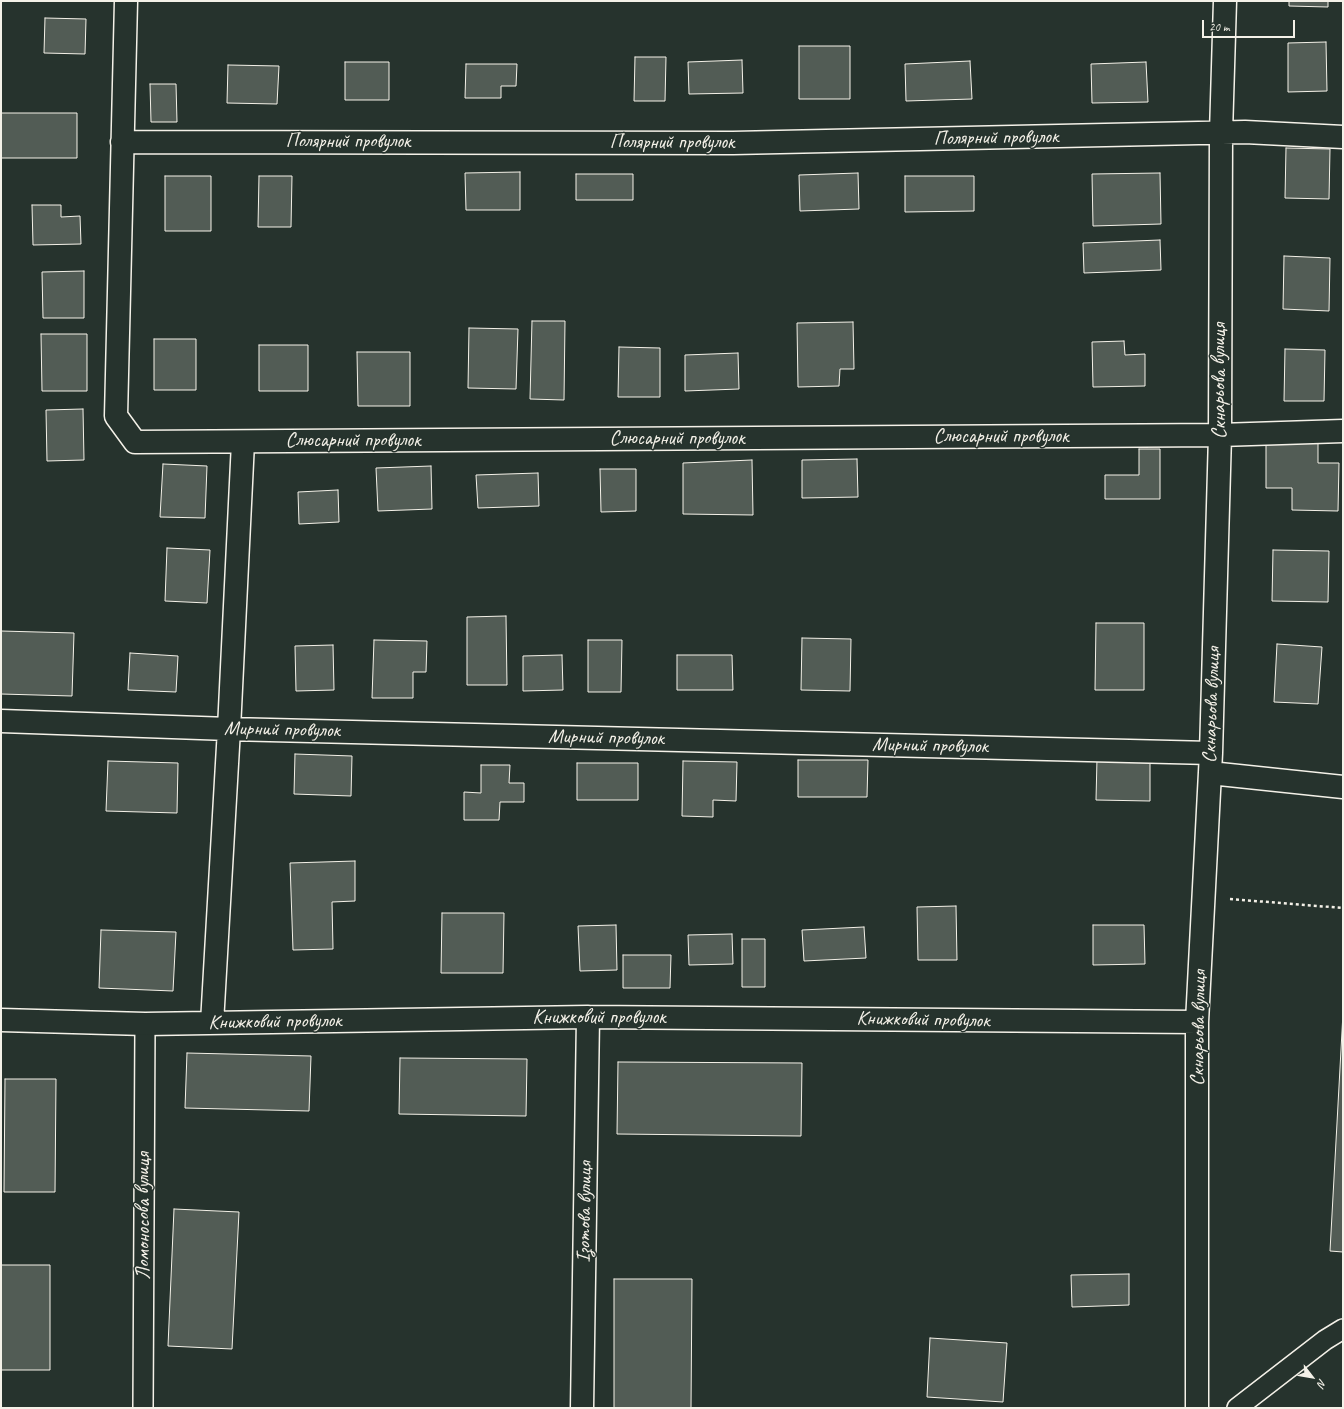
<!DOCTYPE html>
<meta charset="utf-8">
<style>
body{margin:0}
#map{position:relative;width:1344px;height:1409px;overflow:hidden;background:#26332d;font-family:Caveat,sans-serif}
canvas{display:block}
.frame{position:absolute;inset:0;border:2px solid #f4f1e8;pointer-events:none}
.north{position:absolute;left:1292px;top:1357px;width:40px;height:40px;-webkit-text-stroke:3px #26332d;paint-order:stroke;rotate:121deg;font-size:11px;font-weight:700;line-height:16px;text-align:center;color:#f4f1e8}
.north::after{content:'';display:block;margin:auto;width:14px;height:18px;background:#f4f1e8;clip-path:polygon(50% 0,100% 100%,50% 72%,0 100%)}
.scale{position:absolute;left:1202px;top:20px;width:93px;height:18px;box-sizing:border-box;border:2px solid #f4f1e8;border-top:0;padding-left:5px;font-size:12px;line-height:14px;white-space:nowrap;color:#f4f1e8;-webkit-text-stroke:3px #26332d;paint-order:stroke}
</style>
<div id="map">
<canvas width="1344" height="1409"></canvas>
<div class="frame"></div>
<div class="north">N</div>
<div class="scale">20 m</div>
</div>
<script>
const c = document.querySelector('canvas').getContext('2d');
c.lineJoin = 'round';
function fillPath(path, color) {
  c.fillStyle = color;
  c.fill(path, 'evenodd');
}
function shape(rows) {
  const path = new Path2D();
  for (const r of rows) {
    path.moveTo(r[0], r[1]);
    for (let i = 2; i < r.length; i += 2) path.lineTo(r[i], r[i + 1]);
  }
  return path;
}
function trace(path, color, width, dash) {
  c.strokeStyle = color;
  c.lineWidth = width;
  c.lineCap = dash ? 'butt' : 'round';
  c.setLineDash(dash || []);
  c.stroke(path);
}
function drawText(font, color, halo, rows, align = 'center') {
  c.font = font + ' Caveat,sans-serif';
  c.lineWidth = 3;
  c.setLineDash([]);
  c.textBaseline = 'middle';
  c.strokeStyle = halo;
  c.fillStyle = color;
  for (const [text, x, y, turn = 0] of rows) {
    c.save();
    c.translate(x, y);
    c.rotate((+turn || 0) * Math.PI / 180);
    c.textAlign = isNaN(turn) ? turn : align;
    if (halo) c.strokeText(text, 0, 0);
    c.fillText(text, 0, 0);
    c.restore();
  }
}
const building = shape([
 [1289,1,1328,1,1328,7,1289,6,1289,1],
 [45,18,86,19,85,54,44,53,45,18],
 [1326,42,1327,91,1288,92,1288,43,1326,42],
 [799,46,850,46,850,99,799,99,799,46],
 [635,57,666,57,665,101,634,101,635,57],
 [742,60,743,93,689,94,688,62,742,60],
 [970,61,972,99,906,101,905,64,970,61],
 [345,62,389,62,389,100,345,100,345,62],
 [1146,62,1148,102,1092,103,1091,64,1146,62],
 [466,64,517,64,516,86,501,86,501,98,465,98,466,64],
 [228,65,279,66,277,104,227,103,228,65],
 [150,84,176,84,177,122,151,122,150,84],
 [1,113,77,113,77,158,1,158,1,113],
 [1286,148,1330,149,1329,199,1285,198,1286,148],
 [520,172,520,210,466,210,465,173,520,172],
 [858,173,859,209,800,211,799,175,858,173],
 [1160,173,1161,224,1093,226,1092,174,1160,173],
 [576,174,633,174,633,200,576,200,576,174],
 [165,176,211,176,211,231,165,231,165,176],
 [259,176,292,176,291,227,258,227,259,176],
 [905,176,974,176,974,211,905,212,905,176],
 [32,205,61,205,61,217,80,216,81,244,33,245,32,205],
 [1160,240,1161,270,1084,273,1083,243,1160,240],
 [1284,256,1330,258,1329,311,1283,309,1284,256],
 [84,271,84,318,43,318,42,272,84,271],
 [532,321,565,321,564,400,530,399,532,321],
 [853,322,854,369,840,369,839,386,798,387,797,323,853,322],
 [469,328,518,329,516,389,468,388,469,328],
 [41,334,87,334,87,391,42,391,41,334],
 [154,339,196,339,196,390,154,390,154,339],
 [1124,341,1125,355,1145,354,1145,386,1093,387,1092,342,1124,341],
 [259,345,308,345,308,391,259,391,259,345],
 [619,347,660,348,660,397,618,397,619,347],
 [1285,349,1325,350,1324,401,1284,401,1285,349],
 [357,352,410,352,410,406,358,406,357,352],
 [738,353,739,389,685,391,685,355,738,353],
 [83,409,84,460,47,461,46,410,83,409],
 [1266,443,1318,443,1318,463,1339,463,1338,511,1292,510,1292,488,1266,488,1266,443],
 [1139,449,1160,449,1160,499,1105,499,1105,475,1139,475,1139,449],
 [857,459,858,497,802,498,802,460,857,459],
 [752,460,753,515,683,514,683,463,752,460],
 [163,464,207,466,205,518,160,517,163,464],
 [431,466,432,509,378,511,376,468,431,466],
 [600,469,636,469,636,511,601,512,600,469],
 [538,473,539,506,478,508,476,475,538,473],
 [338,490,339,522,299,524,298,492,338,490],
 [167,548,210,550,207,603,165,601,167,548],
 [1273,550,1329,551,1328,602,1272,601,1273,550],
 [506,616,507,685,467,685,467,617,506,616],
 [1096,623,1144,623,1144,690,1095,690,1096,623],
 [1,631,74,633,72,696,1,694,1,631],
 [802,638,851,639,850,691,801,690,802,638],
 [374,640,427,641,426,672,413,672,413,698,372,698,374,640],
 [588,640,622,640,621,692,588,692,588,640],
 [1277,644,1322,647,1318,704,1274,702,1277,644],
 [333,645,334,690,296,691,295,646,333,645],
 [130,653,178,656,176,692,128,690,130,653],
 [562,655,563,690,523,691,523,656,562,655],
 [677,655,732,655,733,690,677,690,677,655],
 [295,754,352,756,351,796,294,794,295,754],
 [1097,759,1150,760,1150,801,1096,800,1097,759],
 [798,760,868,760,867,797,798,797,798,760],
 [108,761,178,763,177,813,106,811,108,761],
 [683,761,737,762,736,801,713,800,713,817,682,816,683,761],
 [577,763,638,763,638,800,577,800,577,763],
 [481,765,510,765,509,783,524,783,524,802,500,802,499,820,464,820,464,792,481,793,481,765],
 [355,861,355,901,332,902,333,949,293,950,290,863,355,861],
 [956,906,957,960,918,960,917,907,956,906],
 [442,913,504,913,503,973,441,973,442,913],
 [616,925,617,970,580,971,578,926,616,925],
 [1093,925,1144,925,1145,964,1093,965,1093,925],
 [864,927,866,958,804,961,802,930,864,927],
 [101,930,176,932,173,991,99,988,101,930],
 [732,934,733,964,689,965,688,935,732,934],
 [742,939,765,939,765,987,742,987,742,939],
 [623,955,671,955,670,988,623,988,623,955],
 [1343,1013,1343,1252,1330,1251,1343,1013],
 [187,1053,311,1056,309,1111,185,1108,187,1053],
 [400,1058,527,1059,526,1116,399,1114,400,1058],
 [618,1062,802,1063,801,1136,617,1134,618,1062],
 [5,1079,56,1079,55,1192,4,1192,5,1079],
 [174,1209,239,1212,232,1349,168,1346,174,1209],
 [1,1265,50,1265,50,1370,1,1370,1,1265],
 [1129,1274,1129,1305,1072,1307,1071,1275,1129,1274],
 [614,1279,692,1279,691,1408,614,1408,614,1279],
 [930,1338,1007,1343,1003,1402,927,1397,930,1338]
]);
const path = shape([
 [1230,899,1343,908]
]);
const lane = shape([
 [143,1408,145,1024],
 [1237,1408,1325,1340,1343,1329]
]);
const street = shape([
 [126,1,116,416,135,442,1220,435,1343,431],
 [122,142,733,143,1245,132,1343,137],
 [1,721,229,729,1211,753],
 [1210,773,1343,787],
 [1,1020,145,1024,588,1017,1197,1022],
 [212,1023,229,729,243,442],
 [582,1408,588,1017],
 [1197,1408,1197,1022,1211,753,1220,435,1221,133,1225,1]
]);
const streetNames = [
 ["Полярний провулок",996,138,-1],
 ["Полярний провулок",348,142],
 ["Полярний провулок",672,143],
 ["Скнарьова вулиця",1220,381,-90],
 ["Слюсарний провулок",1001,437],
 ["Слюсарний провулок",677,439],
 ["Слюсарний провулок",353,441],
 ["Скнарьова вулиця",1212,705,-88],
 ["Мирний провулок",282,730,1],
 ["Мирний провулок",606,738,1],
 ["Мирний провулок",930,746,1],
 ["Книжковий провулок",599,1018],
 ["Книжковий провулок",923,1020,1],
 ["Книжковий провулок",275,1022,-1],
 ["Скнарьова вулиця",1199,1028,-89],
 ["Ізотова вулиця",585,1212,-89],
 ["Ломоносова вулиця",144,1216,-90]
];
fillPath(building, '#525c55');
trace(building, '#f4f1e8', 1);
trace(lane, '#f4f1e8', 22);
trace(street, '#f4f1e8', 25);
trace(path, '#f4f1e8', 2.5, [3, 3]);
trace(lane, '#26332d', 19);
trace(street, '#26332d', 22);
drawText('20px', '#f4f1e8', '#26332d', streetNames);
</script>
